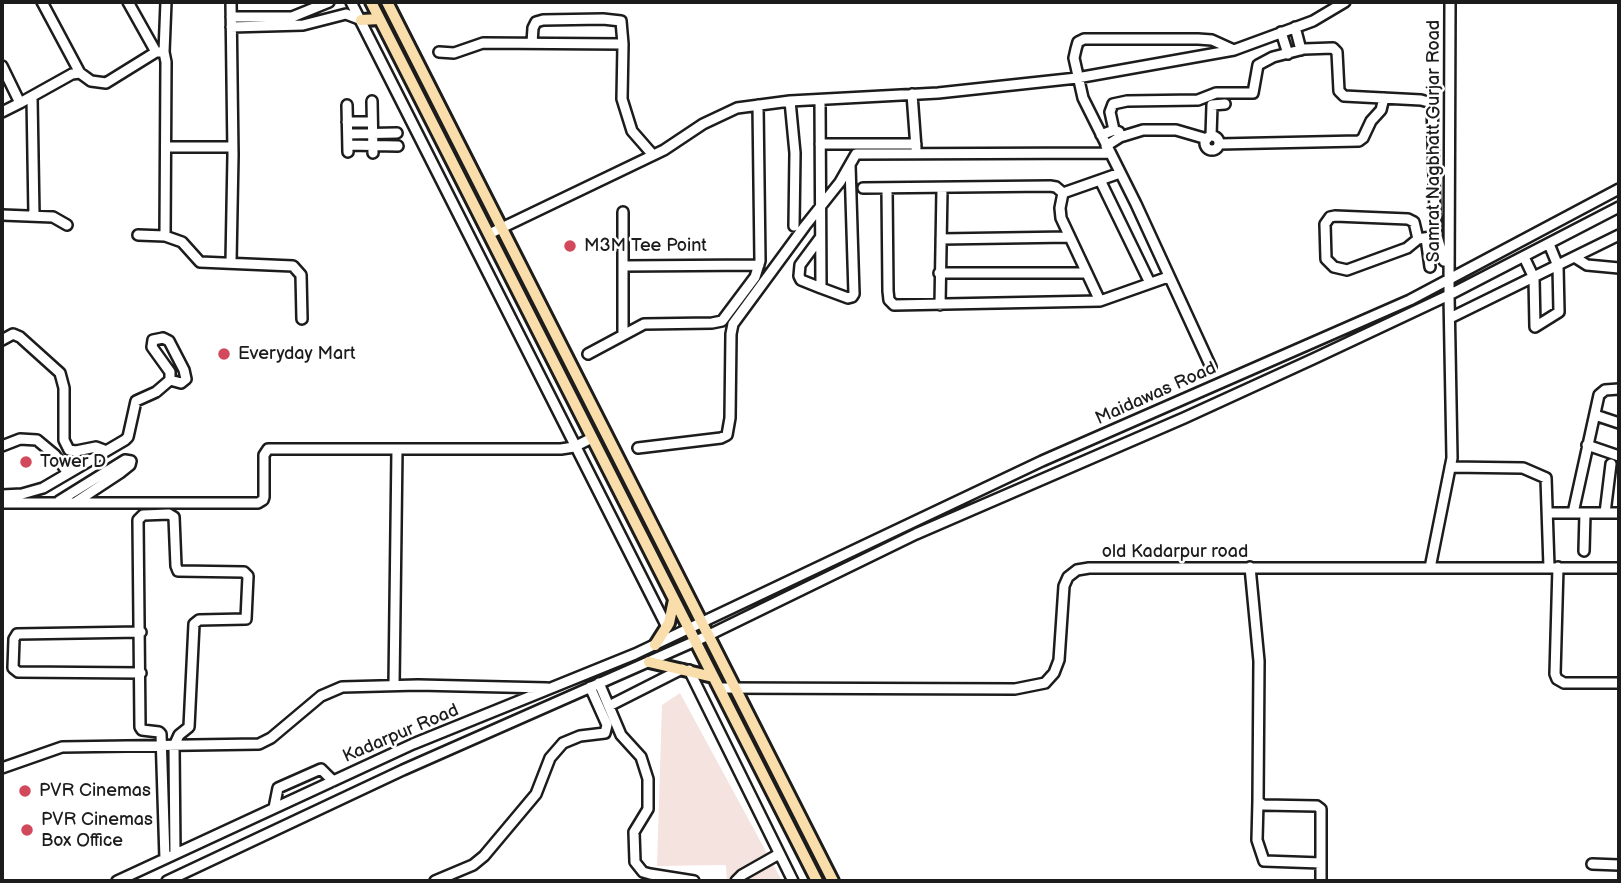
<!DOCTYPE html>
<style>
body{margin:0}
#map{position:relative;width:1621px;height:883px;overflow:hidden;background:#fff;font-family:"Balsamiq Sans",sans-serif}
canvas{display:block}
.frame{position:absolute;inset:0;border:4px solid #1c1c1c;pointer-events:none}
</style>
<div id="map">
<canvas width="1621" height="883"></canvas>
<div class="frame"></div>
</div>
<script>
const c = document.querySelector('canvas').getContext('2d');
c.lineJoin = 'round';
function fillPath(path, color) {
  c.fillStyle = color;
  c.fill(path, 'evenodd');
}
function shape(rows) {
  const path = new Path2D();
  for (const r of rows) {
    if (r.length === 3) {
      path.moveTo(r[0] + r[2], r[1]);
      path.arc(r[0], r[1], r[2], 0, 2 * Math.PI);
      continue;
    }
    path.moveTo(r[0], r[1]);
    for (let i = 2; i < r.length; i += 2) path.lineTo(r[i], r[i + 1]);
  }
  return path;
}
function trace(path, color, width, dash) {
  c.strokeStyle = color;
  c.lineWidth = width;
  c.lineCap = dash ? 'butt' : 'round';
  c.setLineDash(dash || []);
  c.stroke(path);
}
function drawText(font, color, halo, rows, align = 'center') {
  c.font = font + ' "Balsamiq Sans",sans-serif';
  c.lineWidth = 5;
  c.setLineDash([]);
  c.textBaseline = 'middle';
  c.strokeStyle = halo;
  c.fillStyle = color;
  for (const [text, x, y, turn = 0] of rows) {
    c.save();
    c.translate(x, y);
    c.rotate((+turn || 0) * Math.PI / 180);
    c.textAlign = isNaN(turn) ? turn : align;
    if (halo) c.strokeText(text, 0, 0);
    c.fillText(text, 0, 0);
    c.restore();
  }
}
const built = shape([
 [680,693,782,881,727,881,726,865,657,866,662,705]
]);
const minor = shape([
 [42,2,80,73],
 [128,2,156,52],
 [351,2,667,627],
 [231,17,292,17,329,2],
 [231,27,303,25,346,14,359,19],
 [1295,27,1301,50],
 [1281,32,1288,54],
 [532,43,533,28,536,22,543,20,603,19,621,21,623,44],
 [164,52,166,2],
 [439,52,454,53,483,43,623,44,622,99,632,131,653,155],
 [2,66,20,103,72,74,80,73,91,81,106,83,156,52,164,52,166,62,165,236],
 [912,94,916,148],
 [32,97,34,216],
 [820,100,821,288],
 [372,101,373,153],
 [790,101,795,153,794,226],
 [347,105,348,152],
 [2,112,20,103],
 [347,122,372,122],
 [1114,130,1110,112,1113,104,1127,101,1198,100,1216,93,1253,93,1258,65,1273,57,1304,49,1333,48,1337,52,1339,91,1344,96,1421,100,1432,103,1435,213,1437,236,1444,261],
 [348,134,397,133],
 [1101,135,1114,130,1119,132,1120,137,1106,146],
 [1211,136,1212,105,1225,104],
 [1212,143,7],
 [1120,137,1143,130,1176,130,1207,139],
 [820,144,916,144],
 [1219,144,1359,141,1363,138,1371,121,1381,110,1384,98],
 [348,145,398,146],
 [167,147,232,147],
 [1100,180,1150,283],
 [863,188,1050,186,1056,187,1063,193],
 [887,188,888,291,889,300,894,305,1100,301,1168,277],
 [1063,193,1060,208,1061,218,1100,301],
 [1063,193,1120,173],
 [623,212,623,334],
 [2,215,53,217,67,225],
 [489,234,664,150,703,124,737,108,790,101,938,93,1077,78,1234,50],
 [138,235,165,236,182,242,200,262,293,266,301,275,302,319],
 [820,238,800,265,799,276,801,280,821,288,848,298,852,297,854,294,850,165],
 [1426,238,1430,267],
 [941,239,1069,237],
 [1418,239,1414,222,1408,219,1335,216,1330,217,1325,224,1326,259,1334,267,1347,270,1407,248,1418,239,1437,236],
 [1524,257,1534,278,1535,327,1559,312,1558,266,1549,244],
 [1576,258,1587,265,1619,268],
 [231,262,233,155,231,2],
 [623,266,759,265],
 [939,273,1087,273],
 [940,305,942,189],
 [1450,318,1619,235],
 [163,338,169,341,184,370,186,379,181,383,170,380,170,372,152,347,153,340,163,338],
 [2,340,13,334,20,337,60,373,64,388,64,440,69,450,76,451,96,447,104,450],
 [588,354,644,324,712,323,722,321,755,277,760,261,758,105],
 [1211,367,1136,204,1083,98,1074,58,1076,49,1078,42,1084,39,1198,39,1212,40,1234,50,1313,21,1345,2],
 [1595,415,1619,423],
 [1587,445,1619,456],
 [2,446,20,439,37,440,55,455,68,473],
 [638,448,721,438,727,435,730,418,731,334,733,324,805,226,840,182,856,154,1110,153],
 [1450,467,1523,468,1546,478,1549,567],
 [2,495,22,494,43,488,125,440,128,437,136,401,156,392,170,380],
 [59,501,125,460,131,461,130,465,120,473,76,502],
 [2,503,258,503,263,500,264,497,264,455,268,449,561,449,574,447,592,438],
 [1548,513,1619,513],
 [1573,513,1599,395,1605,390,1619,389],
 [1605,513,1611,464],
 [1584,551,1585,513],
 [1250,567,1259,661,1258,801,1263,805,1317,806,1321,809,1321,881],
 [1558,567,1555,674,1557,679,1564,683,1619,683],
 [1430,568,1452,458,1449,295,1450,2],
 [689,670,793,881],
 [141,673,18,672,13,668,14,639,17,634,141,632],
 [599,683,621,735,641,757,648,779,648,809,634,832,635,862,643,872,650,874,694,881],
 [394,685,397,449],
 [719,688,1015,689,1045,683,1054,673,1059,660,1064,586,1068,577,1077,570,1089,568,1619,568],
 [609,706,682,669],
 [2,768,62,747,259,744,271,738,321,696,342,687,418,685,547,688],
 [1258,801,1257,840,1264,861,1321,863],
 [274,808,278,788,321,769,333,781],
 [165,859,161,734,159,732,142,730,140,727,138,520,143,515,169,514,174,517,176,566,178,571,244,572,248,576,246,619,199,620,194,624,189,727,179,735,174,746,175,854],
 [1592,864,1619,865],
 [117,881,413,744,635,654,1042,461,1410,300,1619,189],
 [167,881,403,770,709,635,916,534,1184,418,1313,359,1449,295,1619,207],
 [435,881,473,865,484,856,536,794,550,758,563,743,580,736,605,733,607,725,590,687],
 [736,881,742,875,779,854]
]);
const major = shape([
 [371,2,817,881],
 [387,2,833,881],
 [361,20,379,19],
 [655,645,669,623,674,600],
 [649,662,713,677]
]);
const markers = [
 [570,246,7,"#d1495b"],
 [224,354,7,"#d1495b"],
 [26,462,7,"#d1495b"],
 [25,791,7,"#d1495b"],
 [27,830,7,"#d1495b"]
];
const streetNames = [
 ["Samrat Nagbhatt Gurjar Road",1434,141,-90],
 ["Maidawas Road",1156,394,-24],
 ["old Kadarpur road",1175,552],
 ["Kadarpur Road",401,734,-23]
];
const poiNames = [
 ["M3M Tee Point",584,246],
 ["Everyday Mart",238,354],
 ["Tower D",40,462],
 ["PVR Cinemas",39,791],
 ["PVR Cinemas",41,820],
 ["Box Office",41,841]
];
fillPath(built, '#f4e3df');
trace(minor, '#1c1c1c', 14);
trace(major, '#1c1c1c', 16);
trace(minor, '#fff', 9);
trace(major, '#f9deab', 10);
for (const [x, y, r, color] of markers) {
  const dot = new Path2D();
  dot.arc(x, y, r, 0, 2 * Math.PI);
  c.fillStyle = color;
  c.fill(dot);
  trace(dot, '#fff', 2.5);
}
drawText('18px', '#1c1c1c', '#fff', streetNames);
drawText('18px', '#1c1c1c', '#fff', poiNames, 'left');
</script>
